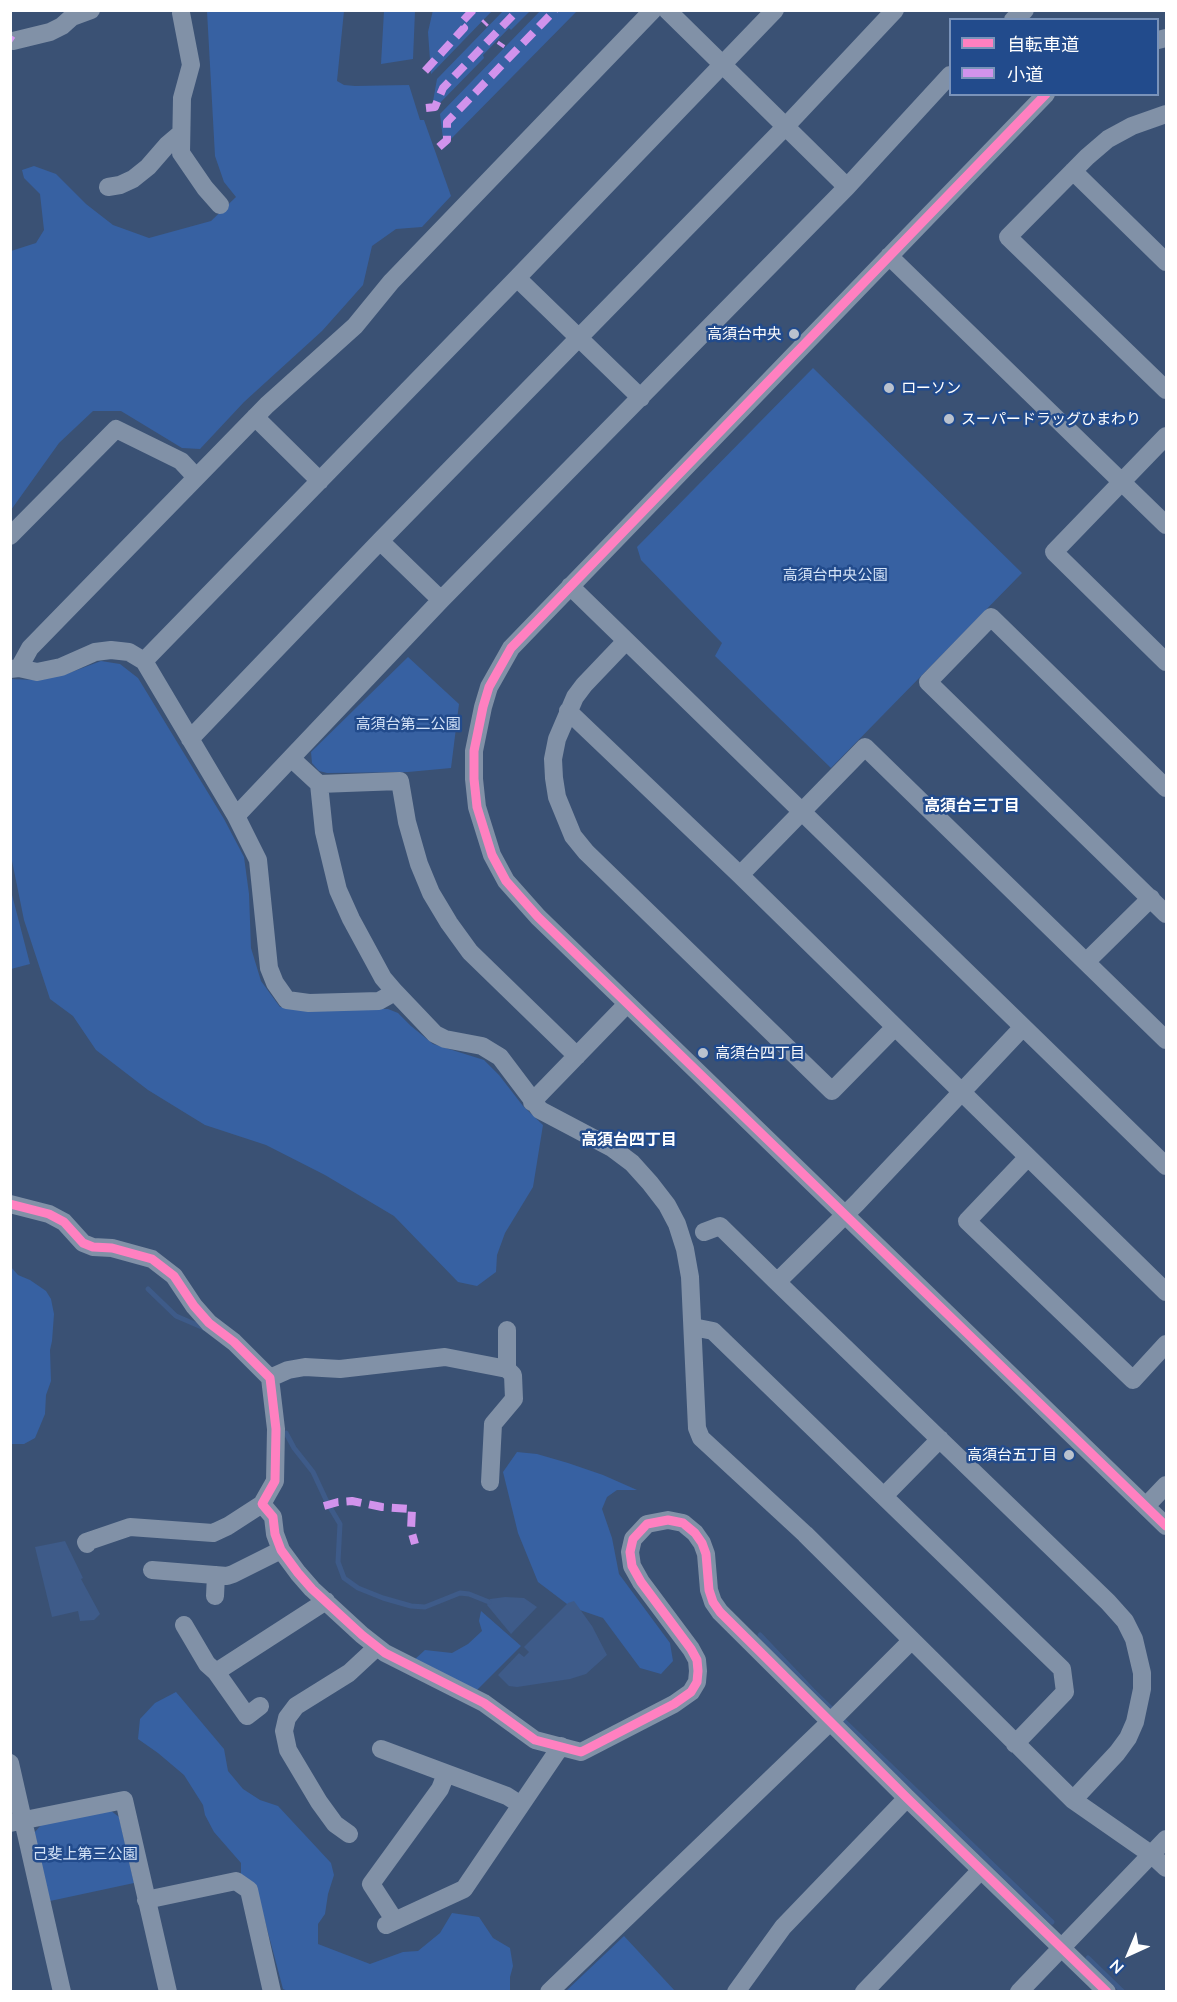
<!DOCTYPE html>
<meta charset="utf-8">
<style>
body{margin:0}
#map{position:relative;width:1177px;height:2002px;overflow:hidden;background:#3a5174;font-family:Mulish,"Noto Sans JP",sans-serif}
canvas{display:block}
.frame{position:absolute;inset:0;border:12px solid #fff;pointer-events:none}
.legend{position:absolute;left:949px;top:18px;width:210px;height:78px;box-sizing:border-box;background:#224b8c;border:2px solid #7a93ba;margin:0;padding:8px 10px;list-style:none;font-size:18px;color:#fff}
.legend li{display:flex;align-items:center;gap:12px;height:30px}
.legend b{width:30px;border:2px solid #7a93ba}
.north{position:absolute;left:1099px;top:1924px;width:60px;height:60px;-webkit-text-stroke:4px #224b8c;paint-order:stroke;rotate:224deg;font-size:16px;font-weight:700;line-height:24px;text-align:center;color:#fff}
.north::after{content:'';display:block;margin:auto;width:21px;height:27px;background:#fff;clip-path:polygon(50% 0,100% 100%,50% 72%,0 100%)}
</style>
<div id="map">
<canvas width="1177" height="2002"></canvas>
<div class="frame"></div>
<ul class="legend">
<li><b style="height:8px;background:#ff80c0"></b>自転車道</li>
<li><b style="height:8px;background:#d193ec"></b>小道</li>
</ul>
<div class="north">N</div>
</div>
<script>
const c = document.querySelector('canvas').getContext('2d');
c.lineJoin = 'round';
function fillPath(path, color) {
  c.fillStyle = color;
  c.fill(path, 'evenodd');
}
function shape(rows) {
  const path = new Path2D();
  for (const r of rows) {
    path.moveTo(r[0], r[1]);
    for (let i = 2; i < r.length; i += 2) path.lineTo(r[i], r[i + 1]);
  }
  return path;
}
function trace(path, color, width, dash) {
  c.strokeStyle = color;
  c.lineWidth = width;
  c.lineCap = dash ? 'butt' : 'round';
  c.setLineDash(dash || []);
  c.stroke(path);
}
function drawText(font, color, halo, rows, align = 'center') {
  c.font = font + ' Mulish,"Noto Sans JP",sans-serif';
  c.lineWidth = 5;
  c.setLineDash([]);
  c.textBaseline = 'middle';
  c.strokeStyle = halo;
  c.fillStyle = color;
  for (const [text, x, y, turn = 0] of rows) {
    c.save();
    c.translate(x, y);
    c.rotate((+turn || 0) * Math.PI / 180);
    c.textAlign = isNaN(turn) ? turn : align;
    if (halo) c.strokeText(text, 0, 0);
    c.fillText(text, 0, 0);
    c.restore();
  }
}
const green = shape([
 [433,10,492,11,431,74,428,32],
 [504,10,530,11,511,30,509,28,483,55,484,58,434,109,432,107,437,79],
 [541,10,577,11,446,144,443,139,440,114],
 [207,11,344,11,337,81,344,85,355,86,409,85,420,120,424,120,451,196,422,227,396,229,372,246,363,285,322,331,244,402,200,449,182,448,121,411,93,411,59,443,11,510,11,251,36,243,44,230,40,194,24,178,22,170,34,166,56,174,86,204,113,225,149,238,211,221,236,197,224,182,215,156],
 [384,11,415,11,413,59,381,64],
 [813,368,1022,573,831,768,715,656,722,643,641,560,637,547],
 [408,657,459,704,451,768,408,772,327,773,319,771,312,763,311,752],
 [101,661,120,664,138,678,224,819,244,857,249,894,251,948,261,981,280,1007,388,1009,398,1013,411,1026,433,1044,484,1060,499,1075,523,1106,543,1125,533,1187,505,1233,497,1255,496,1272,477,1286,458,1282,394,1216,325,1175,266,1145,205,1125,148,1090,96,1050,73,1016,50,999,24,920,11,856,10,679,35,680,69,673],
 [11,891,30,964,11,969,10,969],
 [11,1267,18,1275,30,1280,46,1291,51,1299,54,1314,52,1341,50,1350,51,1381,46,1395,45,1414,35,1438,24,1444,11,1444],
 [517,1452,537,1454,568,1463,603,1475,637,1490,617,1490,607,1497,602,1509,612,1538,619,1574,670,1643,673,1661,661,1674,640,1668,603,1618,571,1607,538,1582,518,1533,503,1472],
 [481,1611,521,1646,476,1691,413,1661,425,1650,452,1653,468,1644,482,1631,479,1621],
 [176,1692,224,1749,228,1771,243,1789,260,1800,278,1806,331,1863,334,1875,328,1894,325,1914,318,1924,318,1944,370,1964,403,1952,418,1951,440,1933,452,1913,479,1917,493,1938,510,1948,513,1966,510,1977,510,1991,290,1992,283,1989,256,1887,241,1874,241,1863,214,1832,205,1815,203,1805,184,1775,158,1753,138,1739,140,1719,155,1703],
 [110,1810,119,1817,134,1883,50,1901,34,1833,41,1825],
 [624,1936,675,1991,566,1991]
]);
const water = shape([
 [65,1541,83,1578,81,1579,100,1614,94,1620,80,1621,78,1611,52,1617,35,1547],
 [505,1597,524,1598,537,1607,511,1634,487,1605,490,1599],
 [574,1601,592,1626,607,1655,586,1674,570,1679,517,1687,509,1686,498,1675,519,1653,524,1657,529,1652,524,1647,568,1603]
]);
const stream = shape([
 [148,1289,176,1316,204,1328],
 [286,1433,294,1448,313,1472,328,1504,340,1524,338,1562,344,1578,358,1588,383,1598,411,1606,425,1607,460,1593,469,1594,489,1602],
 [760,1635,813,1691,1052,1922],
 [1088,1958,1123,1992]
]);
const minor = shape([
 [667,10,847,187],
 [181,13,191,65,182,98,181,153,205,188,220,205],
 [1013,20,1025,10],
 [1158,40,1166,38],
 [13,41,50,32,62,26,72,17,91,10],
 [1046,94,511,648,489,687,483,707,474,751,474,779,477,807,492,855,506,881,538,917,1166,1526],
 [1166,114,1132,126,1108,139,1087,157,1008,237,1166,390],
 [1073,171,1166,262],
 [108,187,120,185,133,179,148,167,168,144,181,133],
 [889,256,1166,525],
 [517,278,641,398],
 [255,417,320,481],
 [1166,436,1054,552,1166,662],
 [10,536,116,429,181,461,195,476],
 [380,541,441,600],
 [570,586,1166,1166],
 [626,641,584,685,575,697,557,739,553,759,554,778,557,797,573,836,586,852,832,1091,895,1027],
 [144,661,517,278,775,10],
 [19,668,30,648,267,405,355,326,391,282,653,10],
 [10,669,19,668,37,672,61,667,95,652,111,650,129,652,144,661,236,816,258,860,269,968,275,983,287,1000,309,1003,379,1001,395,992],
 [568,711,740,875,1166,1292],
 [190,739,380,541,786,126,895,10],
 [292,759,319,784,324,832,338,890,351,919,383,978,395,992,435,1034,445,1039,482,1046,500,1057,540,1110,612,1148,632,1163,650,1183,667,1205,677,1224,685,1249,690,1277,697,1428,701,1438,805,1534,1073,1800,1152,1855,1166,1868],
 [319,784,400,781,407,822,419,864,431,893,449,923,470,952,577,1056],
 [1166,788,991,617,928,682,1166,914],
 [236,816,441,600,847,187,950,75],
 [740,875,865,747,1166,1040],
 [1086,962,1151,898],
 [1023,1027,857,1203,777,1282,1108,1602,1125,1621,1134,1639,1142,1673,1142,1689,1135,1722,1128,1738,1117,1753,1073,1800],
 [532,1102,627,1004],
 [1028,1157,967,1221,1133,1380,1166,1344],
 [10,1204,49,1214,64,1222,83,1243,93,1247,112,1248,152,1259,174,1276,194,1306,209,1323,234,1342,270,1378,276,1429,275,1481,262,1504,273,1517,275,1534,281,1550,298,1573,312,1589,362,1635,385,1653,484,1703,535,1740,581,1752,587,1749,674,1704,691,1692,697,1682,698,1671,697,1660,691,1649,641,1582,632,1566,630,1552,633,1539,647,1524,668,1520,683,1523,695,1533,702,1543,706,1554,709,1590,713,1602,720,1612,907,1798,1107,1992],
 [704,1232,720,1226,777,1282],
 [693,1327,713,1331,1062,1669,1065,1692,1015,1744],
 [270,1378,288,1370,305,1367,340,1369,445,1357,507,1369],
 [490,1482,493,1424,514,1399,513,1375,507,1369,507,1330],
 [884,1496,940,1439],
 [1146,1506,1166,1485],
 [87,1544,86,1542,130,1527,213,1533,228,1526,262,1504],
 [152,1570,227,1576,233,1574,281,1550],
 [215,1596,216,1575],
 [184,1625,207,1664,216,1672],
 [260,1706,247,1716,216,1672,326,1601],
 [381,1749,507,1796,521,1805],
 [10,1763,62,1992],
 [10,1823,124,1800,168,1992],
 [349,1834,335,1824,319,1802,288,1750,284,1731,287,1718,296,1706,349,1673,377,1647],
 [146,1900,236,1881,249,1890,272,1992],
 [395,1921,371,1884,440,1789,446,1774],
 [386,1925,464,1889,561,1746],
 [549,1992,830,1722,911,1641],
 [736,1992,783,1927,907,1798],
 [864,1992,981,1870],
 [1019,1992,1166,1839]
]);
const quiet = shape([
 [484,24,486,22],
 [10,39,13,41],
 [500,46,502,43],
 [425,71,464,28,460,24,473,10],
 [426,108,435,107,443,88,518,10],
 [439,147,447,140,447,122,555,10],
 [324,1506,338,1502,352,1501,382,1507,412,1509,411,1530,415,1544]
]);
const cycleway = shape([
 [1046,94,511,648,489,687,483,707,474,751,474,779,477,807,492,855,506,881,538,917,1166,1526],
 [10,1204,49,1214,64,1222,83,1243,93,1247,112,1248,152,1259,174,1276,194,1306,209,1323,234,1342,270,1378,276,1429,275,1481,262,1504,273,1517,275,1534,281,1550,298,1573,312,1589,362,1635,385,1653,484,1703,535,1740,581,1752,587,1749,674,1704,691,1692,697,1682,698,1671,697,1660,691,1649,641,1582,632,1566,630,1552,633,1539,647,1524,668,1520,683,1523,695,1533,702,1543,706,1554,709,1590,713,1602,720,1612,907,1798,1107,1992]
]);
const markers = [
 [794,334,6,"#bac2ce"],
 [889,388,6,"#bac2ce"],
 [949,419,6,"#bac2ce"],
 [703,1053,6,"#bac2ce"],
 [1069,1455,6,"#bac2ce"]
];
const poiNames = [
 ["高須台中央",782,334,"right"],
 ["ローソン",901,388],
 ["スーパードラッグひまわり",961,419],
 ["高須台四丁目",715,1053],
 ["高須台五丁目",1057,1455,"right"]
];
const parkNames = [
 ["高須台中央公園",835,575],
 ["高須台第二公園",408,724],
 ["己斐上第三公園",85,1854]
];
const neighbourhoodNames = [
 ["高須台三丁目",972,806],
 ["高須台四丁目",629,1140]
];
fillPath(green, '#3761a2');
fillPath(water, '#3e5b89');
trace(stream, '#3e5b89', 5);
trace(minor, '#8191a7', 18);
trace(quiet, '#d193ec', 8, [15, 8]);
trace(cycleway, '#ff80c0', 9);
for (const [x, y, r, color] of markers) {
  const dot = new Path2D();
  dot.arc(x, y, r, 0, 2 * Math.PI);
  c.fillStyle = color;
  c.fill(dot);
  trace(dot, '#224b8c', 2);
}
drawText('15px', '#fff', '#224b8c', poiNames, 'left');
drawText('15px', '#d4e3f8', '#224b8c', parkNames);
drawText('bold 16px', '#fff', '#224b8c', neighbourhoodNames);
</script>
